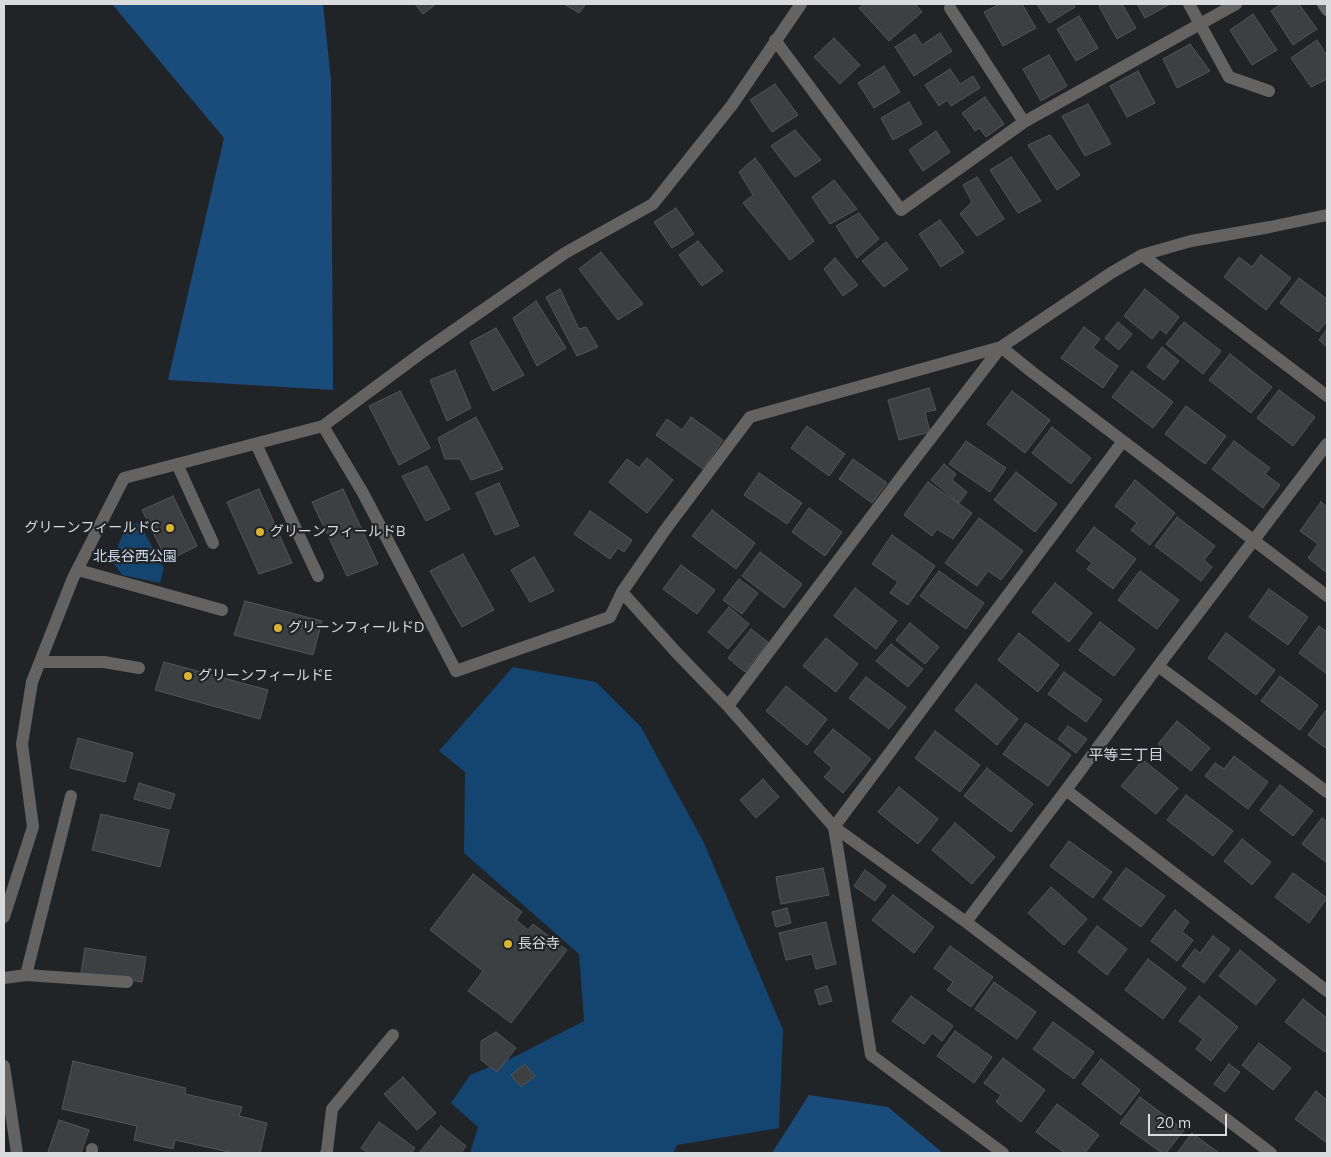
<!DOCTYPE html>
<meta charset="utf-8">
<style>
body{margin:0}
#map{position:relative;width:1331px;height:1157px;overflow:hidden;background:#212426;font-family:Mulish,sans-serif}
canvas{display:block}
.frame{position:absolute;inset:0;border:5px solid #d9dbdc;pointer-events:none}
.scale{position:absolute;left:1148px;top:1114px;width:79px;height:22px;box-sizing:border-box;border:2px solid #d9dbdc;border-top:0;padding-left:6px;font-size:15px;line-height:18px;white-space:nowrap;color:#d9dbdc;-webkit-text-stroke:4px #212426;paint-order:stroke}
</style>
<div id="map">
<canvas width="1331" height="1157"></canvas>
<div class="frame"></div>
<div class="scale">20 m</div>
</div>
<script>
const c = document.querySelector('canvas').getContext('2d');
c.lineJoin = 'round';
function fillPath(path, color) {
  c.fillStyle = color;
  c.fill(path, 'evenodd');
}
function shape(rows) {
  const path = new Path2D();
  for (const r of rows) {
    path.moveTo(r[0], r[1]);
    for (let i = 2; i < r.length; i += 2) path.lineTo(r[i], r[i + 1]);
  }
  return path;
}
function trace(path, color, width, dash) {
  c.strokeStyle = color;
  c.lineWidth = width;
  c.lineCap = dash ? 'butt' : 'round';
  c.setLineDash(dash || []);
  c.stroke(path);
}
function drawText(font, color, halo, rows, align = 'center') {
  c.font = font + ' Mulish,"Noto Sans JP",sans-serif';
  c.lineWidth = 4.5;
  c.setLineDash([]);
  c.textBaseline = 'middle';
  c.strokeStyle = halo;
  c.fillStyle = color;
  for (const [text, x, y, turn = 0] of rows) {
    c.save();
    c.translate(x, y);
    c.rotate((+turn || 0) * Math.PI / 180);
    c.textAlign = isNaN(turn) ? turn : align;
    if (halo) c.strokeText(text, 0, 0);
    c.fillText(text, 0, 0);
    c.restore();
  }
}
const green = shape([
 [139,523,164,568,160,583,122,575,112,561,126,526],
 [513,667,596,682,641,727,704,843,783,1030,779,1128,677,1145,673,1153,470,1153,478,1127,451,1103,470,1075,514,1057,584,1021,579,954,464,853,465,772,439,751]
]);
const forest = shape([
 [112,4,323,4,331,81,333,390,168,380,224,138],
 [809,1095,888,1107,943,1153,772,1153]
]);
const building = shape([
 [415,4,436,4,423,14,415,4],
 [564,4,586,4,579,13,564,4],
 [865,4,915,4,922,12,889,41,859,8,865,4],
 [1000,4,1022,4,1036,28,1003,46,984,12,1000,4],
 [1037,4,1073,4,1075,7,1049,23,1037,4],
 [1102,4,1122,4,1136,28,1117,39,1099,6,1102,4],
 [1137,4,1170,4,1145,18,1137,4],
 [1281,4,1299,4,1317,29,1293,45,1271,11,1281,4],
 [1253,14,1277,50,1252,65,1230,30,1253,14],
 [1079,16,1098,48,1076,61,1057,29,1079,16],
 [940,33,952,51,914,76,895,47,915,34,922,45,940,33],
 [834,38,860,65,840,84,814,57,834,38],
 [1317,40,1327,56,1327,79,1311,87,1291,58,1317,40],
 [1190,44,1210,71,1177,88,1163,59,1190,44],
 [1049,55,1067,86,1041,101,1023,69,1049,55],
 [884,66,900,92,874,108,858,83,884,66],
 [950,69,960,84,973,76,980,88,951,106,947,100,939,106,925,85,950,69],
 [1138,71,1155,103,1127,117,1110,86,1138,71],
 [775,84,798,115,772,132,750,100,775,84],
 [985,97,1004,124,986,137,979,128,975,131,962,113,985,97],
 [909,102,922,124,893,140,881,118,909,102],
 [1088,104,1111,144,1085,156,1062,116,1088,104],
 [795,130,821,160,795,177,771,146,795,130],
 [936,131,950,152,923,171,909,150,936,131],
 [1050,135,1080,175,1057,190,1028,145,1050,135],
 [1011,157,1041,201,1018,213,990,170,1011,157],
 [755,158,814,241,790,260,743,203,753,195,739,172,755,158],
 [977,177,1004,219,977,236,960,214,972,202,963,185,977,177],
 [834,180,857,209,830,224,812,197,834,180],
 [676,208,694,234,672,248,654,222,676,208],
 [859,213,879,239,857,258,836,226,859,213],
 [940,220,964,252,941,267,919,234,940,220],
 [698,241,723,271,702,286,679,255,698,241],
 [886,242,908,269,884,287,862,261,886,242],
 [601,252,643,304,618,320,579,269,601,252],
 [1261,255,1291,278,1266,310,1224,277,1239,257,1252,267,1261,255],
 [835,258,858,285,843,296,824,269,835,258],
 [1299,278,1327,299,1327,321,1318,332,1280,303,1299,278],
 [560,289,579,329,586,327,598,347,577,356,546,297,560,289],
 [1145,289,1179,317,1166,334,1160,329,1152,339,1124,316,1145,289],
 [536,301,566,348,537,366,513,318,536,301],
 [1118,322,1132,334,1119,350,1105,338,1118,322],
 [1184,322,1221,351,1203,374,1166,344,1184,322],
 [1084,327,1100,339,1093,348,1118,366,1103,388,1061,358,1084,327],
 [496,328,524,375,493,391,470,342,496,328],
 [1327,329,1327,347,1319,340,1327,329],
 [1162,347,1179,361,1164,380,1147,367,1162,347],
 [1230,354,1272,387,1251,413,1209,380,1230,354],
 [455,370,471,408,447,421,430,380,455,370],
 [1132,371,1173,402,1153,428,1112,397,1132,371],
 [929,388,936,410,925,412,930,432,899,440,888,400,929,388],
 [1279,390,1315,417,1293,446,1257,418,1279,390],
 [400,391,430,448,399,465,369,406,400,391],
 [1012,391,1050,420,1025,453,987,424,1012,391],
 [1186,406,1226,436,1205,464,1165,434,1186,406],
 [476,417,503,469,471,480,460,459,445,459,438,438,476,417],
 [691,417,723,440,703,469,656,435,667,419,682,430,691,417],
 [807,426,845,454,829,476,791,448,807,426],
 [1052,427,1091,458,1071,484,1032,453,1052,427],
 [966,441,1006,468,990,492,949,464,966,441],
 [1234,441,1270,468,1265,474,1280,485,1263,508,1212,469,1234,441],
 [647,458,673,480,647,513,609,482,627,459,639,468,647,458],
 [853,459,887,483,872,503,839,479,853,459],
 [944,464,956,474,952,480,967,492,959,503,931,480,944,464],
 [427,466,450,509,426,521,402,476,427,466],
 [1016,472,1057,504,1035,532,994,500,1016,472],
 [759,473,802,503,787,524,744,495,759,473],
 [1135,480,1175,513,1150,545,1131,530,1137,523,1115,506,1135,480],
 [928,482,972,513,953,539,937,529,932,536,904,515,928,482],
 [499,483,519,526,495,535,476,493,499,483],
 [259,489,292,563,259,574,227,502,259,489],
 [343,489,378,564,347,576,312,502,343,489],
 [173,496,197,546,167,561,142,510,173,496],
 [1321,502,1327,507,1327,573,1308,558,1318,544,1300,531,1321,502],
 [809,508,842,532,825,556,792,532,809,508],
 [712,510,755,543,736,569,692,536,712,510],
 [590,511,632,540,624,552,618,548,610,559,574,534,590,511],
 [1177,517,1215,546,1204,560,1212,567,1201,581,1155,546,1177,517],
 [979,518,1023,551,1001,580,988,571,977,586,945,563,979,518],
 [1094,527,1136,559,1113,589,1087,569,1092,563,1076,551,1094,527],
 [892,535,935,566,908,605,890,593,898,582,872,564,892,535],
 [760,552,802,584,784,608,742,576,760,552],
 [463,554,494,610,462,627,430,571,463,554],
 [534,557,554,591,530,602,511,570,534,557],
 [681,565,715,590,697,614,663,589,681,565],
 [939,571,984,603,966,629,920,596,939,571],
 [1140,571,1179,600,1157,629,1118,600,1140,571],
 [739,579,758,593,742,614,723,600,739,579],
 [1055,583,1092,613,1069,642,1032,612,1055,583],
 [855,588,897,621,876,649,834,616,855,588],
 [1269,589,1308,617,1288,645,1249,617,1269,589],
 [245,601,322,621,313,655,234,635,245,601],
 [729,607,749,624,728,649,708,632,729,607],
 [1100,622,1135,649,1114,676,1079,650,1100,622],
 [910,623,939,647,925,664,896,640,910,623],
 [1319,626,1327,632,1327,674,1299,653,1319,626],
 [751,629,768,642,745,672,728,658,751,629],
 [1019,633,1059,665,1038,692,998,660,1019,633],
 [1226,633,1275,670,1256,695,1208,658,1226,633],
 [826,638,858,664,836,692,803,666,826,638],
 [891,644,923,669,908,687,876,661,891,644],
 [164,662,268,690,260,719,155,690,164,662],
 [1064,672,1102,700,1086,722,1048,694,1064,672],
 [1280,676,1318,705,1300,730,1261,701,1280,676],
 [866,677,906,707,889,729,849,698,866,677],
 [976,684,1018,719,997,745,955,710,976,684],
 [786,686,827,719,807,745,766,711,786,686],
 [1327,709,1327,749,1308,735,1327,709],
 [1177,721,1210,748,1191,771,1158,744,1177,721],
 [1026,723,1071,755,1048,786,1003,754,1026,723],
 [1068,726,1087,739,1076,753,1058,739,1068,726],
 [833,729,871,759,843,793,824,777,832,768,814,752,833,729],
 [935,731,980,765,960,792,915,758,935,731],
 [78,738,133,753,125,782,70,768,78,738],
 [1234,756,1268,782,1248,809,1205,776,1215,763,1224,769,1234,756],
 [1143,760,1178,788,1156,814,1121,786,1143,760],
 [987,768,1033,804,1011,832,964,796,987,768],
 [763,779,779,797,756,818,740,800,763,779],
 [139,783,175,794,170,809,134,799,139,783],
 [1280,785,1313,811,1293,836,1260,810,1280,785],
 [899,787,938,819,918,844,878,812,899,787],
 [1186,795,1233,831,1213,856,1167,820,1186,795],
 [101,814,169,830,160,867,92,850,101,814],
 [1322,818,1327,822,1327,863,1302,844,1322,818],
 [955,823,995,857,972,884,932,850,955,823],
 [1242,839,1271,862,1252,885,1224,861,1242,839],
 [1069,841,1112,872,1093,898,1050,866,1069,841],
 [823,868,829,895,781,904,776,877,823,868],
 [1126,868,1165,896,1141,927,1103,899,1126,868],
 [865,870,886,886,875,901,854,886,865,870],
 [1293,873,1327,898,1309,923,1275,897,1293,873],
 [473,874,522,912,516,920,528,930,533,924,567,950,511,1023,468,991,483,971,430,930,473,874],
 [1051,887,1087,919,1064,945,1028,913,1051,887],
 [893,895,934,927,914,953,872,920,893,895],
 [787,908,791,923,776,927,772,912,787,908],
 [1175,910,1189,922,1182,932,1193,940,1177,961,1151,941,1175,910],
 [826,922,836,964,816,969,812,954,786,960,779,933,826,922],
 [1097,926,1127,949,1107,975,1078,952,1097,926],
 [1213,936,1230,949,1204,983,1182,966,1195,949,1200,953,1213,936],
 [950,946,993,977,971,1007,947,990,953,982,934,968,950,946],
 [85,948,146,957,142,982,81,973,85,948],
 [1240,950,1276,980,1256,1005,1219,976,1240,950],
 [1148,959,1186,988,1163,1019,1125,990,1148,959],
 [994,982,1036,1012,1017,1039,975,1009,994,982],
 [827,986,832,1001,819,1005,815,990,827,986],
 [911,996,953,1026,942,1041,932,1033,924,1044,892,1021,911,996],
 [1199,996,1238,1027,1211,1061,1196,1049,1203,1039,1179,1021,1199,996],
 [1303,999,1327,1018,1327,1049,1325,1052,1285,1022,1303,999],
 [1053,1022,1094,1052,1074,1079,1033,1049,1053,1022],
 [955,1031,992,1057,974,1083,937,1056,955,1031],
 [496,1032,516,1048,497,1072,481,1060,481,1041,496,1032],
 [1259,1043,1291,1068,1273,1090,1242,1065,1259,1043],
 [1003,1058,1045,1090,1021,1122,996,1102,1001,1095,984,1083,1003,1058],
 [1101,1059,1140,1090,1121,1115,1082,1084,1101,1059],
 [73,1061,186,1088,185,1094,242,1107,239,1116,267,1123,260,1153,233,1153,175,1140,173,1149,134,1140,137,1126,62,1109,73,1061],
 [525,1064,535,1076,521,1087,511,1075,525,1064],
 [1229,1064,1240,1072,1225,1092,1214,1084,1229,1064],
 [403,1077,436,1113,417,1130,384,1094,403,1077],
 [1316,1091,1327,1100,1327,1143,1295,1119,1316,1091],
 [1140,1097,1184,1130,1166,1153,1162,1153,1120,1123,1140,1097],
 [1057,1104,1099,1135,1085,1153,1065,1153,1036,1132,1057,1104],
 [59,1120,89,1130,81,1153,51,1153,48,1152,59,1120],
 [379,1122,415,1148,411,1153,368,1153,361,1148,379,1122],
 [441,1126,466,1146,461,1153,419,1153,441,1126],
 [1192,1133,1219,1153,1177,1153,1192,1133]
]);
const minor = shape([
 [1189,4,1229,77,1269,91],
 [1323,4,1327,10],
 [950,8,1024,122],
 [775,40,901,210,1024,122,1236,4],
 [1142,255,1327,396],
 [1001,347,1032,372,1327,596],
 [323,426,363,493,456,671,610,617,622,592,665,530,750,417,1001,347,1111,273,1142,255,1191,241,1270,227,1327,215],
 [256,444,318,576],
 [177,464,213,543],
 [78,570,222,610],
 [622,592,675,651,728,706,834,827,966,922,1271,1153],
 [40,662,104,662,139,668],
 [1158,666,1327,792],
 [728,706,898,481,1001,347],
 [1066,790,1327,991],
 [4,917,33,827,22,744,32,682,73,578,124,478,323,426,424,351,565,253,653,204,732,105,801,4],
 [966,922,1066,790,1158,666,1327,444],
 [26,975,127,982],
 [4,978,26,975,71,796],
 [4,1066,17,1153],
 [92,1149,92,1153],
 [326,1153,327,1151,332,1109,393,1035],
 [1003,1153,871,1055,834,827,1123,441]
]);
const markers = [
 [170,528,5,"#d9b334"],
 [260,532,5,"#d9b334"],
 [278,628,5,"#d9b334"],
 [188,676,5,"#d9b334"],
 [508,944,5,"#d9b334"]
];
const poiNames = [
 ["グリーンフィールドC",160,528,"right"],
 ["グリーンフィールドB",270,532],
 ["グリーンフィールドD",288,628],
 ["グリーンフィールドE",198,676],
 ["長谷寺",518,944]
];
const parkNames = [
 ["北長谷西公園",135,557]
];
const neighbourhoodNames = [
 ["平等三丁目",1126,755]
];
fillPath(green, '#144570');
fillPath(forest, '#194c7a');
fillPath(building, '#3d4042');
trace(building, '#535558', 1);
trace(minor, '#646362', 12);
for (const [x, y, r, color] of markers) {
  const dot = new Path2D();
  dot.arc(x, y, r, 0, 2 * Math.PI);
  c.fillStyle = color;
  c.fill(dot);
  trace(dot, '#212426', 2);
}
drawText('14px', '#d9dbdc', '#212426', poiNames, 'left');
drawText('14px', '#ccdced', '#212426', parkNames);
drawText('15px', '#d3d6da', '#212426', neighbourhoodNames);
</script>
